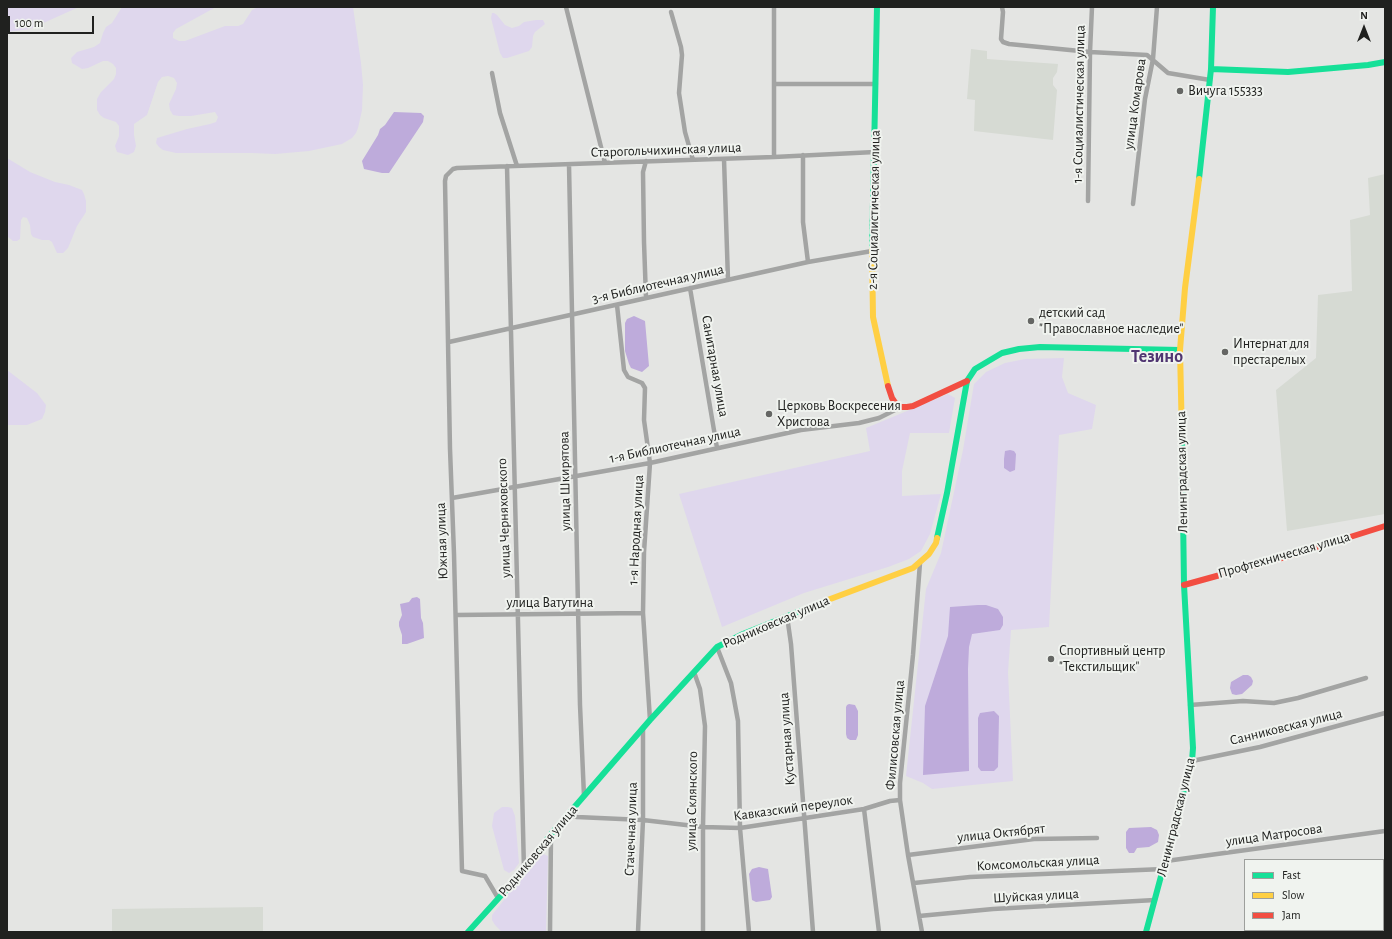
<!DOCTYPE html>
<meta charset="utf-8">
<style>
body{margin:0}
#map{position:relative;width:1392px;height:939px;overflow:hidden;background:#e4e5e3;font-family:"Alegreya Sans",sans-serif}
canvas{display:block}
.frame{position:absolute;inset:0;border:8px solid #20211f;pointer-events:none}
.legend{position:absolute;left:1244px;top:859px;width:140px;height:72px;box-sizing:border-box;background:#f0f3ef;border:1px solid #9d9f9c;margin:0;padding:5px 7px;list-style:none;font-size:12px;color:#20211f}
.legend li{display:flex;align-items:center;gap:8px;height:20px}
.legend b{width:20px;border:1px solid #9d9f9c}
.north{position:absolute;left:1344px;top:8px;width:40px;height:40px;-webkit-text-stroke:3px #f0f3ef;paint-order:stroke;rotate:0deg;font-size:11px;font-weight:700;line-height:16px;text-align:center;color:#20211f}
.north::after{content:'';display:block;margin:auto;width:14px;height:18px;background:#20211f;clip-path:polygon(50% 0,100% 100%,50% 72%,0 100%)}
.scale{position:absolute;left:8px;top:16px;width:86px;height:18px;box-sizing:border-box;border:2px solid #20211f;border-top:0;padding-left:5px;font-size:12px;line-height:14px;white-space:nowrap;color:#20211f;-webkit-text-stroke:3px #f0f3ef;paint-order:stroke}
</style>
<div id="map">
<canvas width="1392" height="939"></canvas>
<div class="frame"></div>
<ul class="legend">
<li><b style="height:5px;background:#16e098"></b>Fast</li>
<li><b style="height:5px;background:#ffcf43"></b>Slow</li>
<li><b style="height:5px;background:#f24e42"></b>Jam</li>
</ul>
<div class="north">N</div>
<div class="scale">100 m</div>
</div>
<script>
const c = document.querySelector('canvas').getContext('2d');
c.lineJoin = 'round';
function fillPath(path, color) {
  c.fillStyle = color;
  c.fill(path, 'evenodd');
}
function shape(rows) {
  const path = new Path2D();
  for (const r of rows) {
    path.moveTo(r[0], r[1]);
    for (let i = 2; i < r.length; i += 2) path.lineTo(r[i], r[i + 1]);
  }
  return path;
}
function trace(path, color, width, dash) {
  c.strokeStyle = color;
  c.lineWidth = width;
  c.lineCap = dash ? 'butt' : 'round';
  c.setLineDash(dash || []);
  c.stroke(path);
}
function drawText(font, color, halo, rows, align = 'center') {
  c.font = font + ' "Alegreya Sans",sans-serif';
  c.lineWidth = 4;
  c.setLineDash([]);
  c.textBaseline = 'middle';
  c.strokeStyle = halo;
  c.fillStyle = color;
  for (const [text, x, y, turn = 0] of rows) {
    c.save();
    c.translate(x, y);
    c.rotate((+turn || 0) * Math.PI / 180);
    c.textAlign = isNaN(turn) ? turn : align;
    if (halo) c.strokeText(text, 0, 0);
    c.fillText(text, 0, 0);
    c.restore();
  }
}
const built = shape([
 [971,49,987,51,987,59,1058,64,1057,72,1053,78,1053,85,1057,90,1053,140,974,131,975,100,967,99],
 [1385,174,1385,514,1287,531,1276,390,1316,358,1318,295,1352,291,1350,220,1370,215,1368,178],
 [263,907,263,932,112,932,112,909]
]);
const green = shape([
 [7,7,79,7,30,29,7,32],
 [122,7,216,7,176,29,173,33,173,38,179,41,185,41,225,26,238,26,243,24,252,10,258,7,353,7,361,63,363,85,362,110,358,128,356,133,352,138,342,144,309,151,275,154,252,153,176,153,163,150,159,147,156,143,157,138,187,129,210,124,216,122,218,117,215,112,191,116,179,116,173,115,170,110,169,104,176,89,177,83,174,78,168,76,162,77,158,82,147,115,134,124,134,135,136,146,134,152,128,155,117,152,115,146,119,136,119,126,116,122,104,118,100,115,97,110,97,99,101,92,114,79,116,74,116,68,113,64,108,61,103,61,88,68,82,69,72,63,71,58,77,52,94,47,100,43,103,33,106,27,112,23],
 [492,13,494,13,497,15,505,25,512,28,519,26,524,22,536,20,543,20,545,24,535,32,533,36,532,47,529,51,507,58,503,58,500,53,491,18],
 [7,158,30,172,55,182,69,185,82,190,84,194,86,201,86,212,77,226,68,248,63,253,57,253,52,242,49,240,42,240,33,237,31,234,30,225,27,218,23,217,21,220,20,239,17,241,13,241,7,236],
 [1064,358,1062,377,1068,393,1096,405,1092,429,1059,435,1049,627,1011,630,1008,672,1013,781,932,789,923,783,906,776,926,589,941,553,963,450,974,384,986,372,1005,363,1025,359],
 [7,370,37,393,46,405,45,412,42,419,27,425,7,425],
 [948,394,955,398,949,433,910,433,902,471,902,496,941,494,930,534,921,551,909,559,888,567,804,593,722,627,679,494,870,451,866,428],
 [502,807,508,807,512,808,515,816,519,863,514,870,509,873,504,870,492,826,494,813],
 [543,854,548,856,546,932,502,932,495,925,492,920,492,915,538,857]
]);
const water = shape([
 [394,112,421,113,424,116,423,122,389,173,382,173,364,169,362,161,378,135,380,129,385,125],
 [634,316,645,321,649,366,642,372,631,368,629,364,625,351,625,323,627,319],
 [1010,450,1014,451,1016,454,1015,470,1010,472,1004,468,1004,459,1005,451],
 [417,597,420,599,421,618,423,623,424,638,407,644,402,644,402,635,399,626,399,622,402,615,400,604,409,602,412,598],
 [978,605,986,605,998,609,1003,617,1003,625,1000,630,972,634,969,647,968,669,969,771,923,775,925,706,948,636,950,607],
 [1243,675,1248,675,1251,677,1253,681,1252,685,1242,694,1236,695,1232,694,1230,688,1231,682],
 [849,704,855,705,858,711,858,735,856,740,850,740,847,738,846,734,846,707,847,705],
 [994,711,999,716,998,767,994,771,981,771,978,767,978,718,980,713],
 [1151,827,1157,830,1159,835,1158,842,1149,847,1137,848,1134,853,1129,853,1126,848,1126,832,1129,828],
 [759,867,768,869,772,897,770,900,756,902,752,900,749,874,752,869]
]);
const street = shape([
 [566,7,605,163],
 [774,7,774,157],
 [1002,7,1003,12,1001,39,1003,42,1009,44,1090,52,1147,55,1168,73,1210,80],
 [671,12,681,47,682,55,679,93,685,132,693,160],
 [492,73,500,113,517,166],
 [775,84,876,84],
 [803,155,803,222,808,262],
 [724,159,728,280],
 [646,161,643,172,644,242,646,298],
 [569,165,580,705,584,796],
 [507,166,524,870],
 [1088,201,1090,52,1092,7],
 [1133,204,1145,99,1153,59,1157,7],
 [690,288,717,448],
 [617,305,624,370,628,377,642,383,645,388,644,420,650,463,644,552,643,613,650,720],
 [449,342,808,262,872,251],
 [452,498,650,463,801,430,859,423,879,418,901,407],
 [920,563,913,655,900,783,900,800,908,855,922,932],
 [456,615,643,613],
 [787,616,791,644,813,932],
 [717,647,731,683,738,721,740,828,749,932],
 [694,672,700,689,705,726,703,827,703,932],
 [1190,705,1243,701,1274,703,1298,698,1366,678],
 [1192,761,1260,747,1385,713],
 [864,809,879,932],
 [568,815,577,817,643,820,703,827,740,828,864,809,890,801,900,800],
 [908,855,1034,839,1097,838],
 [1166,861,1385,831],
 [914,883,970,877,1164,869],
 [498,898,485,876,462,871,454,554,450,449,445,181,446,176,453,169,457,168,774,157,875,152],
 [919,916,993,909,1155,900],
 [550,932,551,834],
 [638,932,643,820,643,728]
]);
const fast = shape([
 [1211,69,1288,72,1368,65,1385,62],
 [1199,179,1211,69,1213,7],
 [872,250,877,7],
 [937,538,947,493,967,381,975,369,1002,353,1019,349,1040,347,1180,350],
 [468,932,524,870,551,834,650,720,717,647,743,634,825,601],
 [1146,932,1192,761,1193,748,1184,585,1182,439]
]);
const slow = shape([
 [872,250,873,317,888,386],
 [1182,439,1180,350,1185,288,1199,179],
 [825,601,913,568,929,554,936,543,937,538]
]);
const jam = shape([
 [888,386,892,398,896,404,901,407,907,407,913,406,967,381],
 [1184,585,1296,554,1385,526]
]);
const markers = [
 [1180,91,4,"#656664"],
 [1031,321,4,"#656664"],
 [1225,352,4,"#656664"],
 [769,414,4,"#656664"],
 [1051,659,4,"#656664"]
];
const poiNames = [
 ["Вичуга 155333",1188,91],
 ["детский сад",1039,313],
 ["\"Православное наследие\"",1039,329],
 ["Интернат для",1233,344],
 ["престарелых",1233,360],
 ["Церковь Воскресения",777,406],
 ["Христова",777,422],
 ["Спортивный центр",1059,651],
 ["\"Текстильщик\"",1059,667]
];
const streetNames = [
 ["1-я Социалистическая улица",1079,104,-89],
 ["улица Комарова",1135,104,-82],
 ["Старогольчихинская улица",666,150,-2],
 ["2-я Социалистическая улица",874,210,-89],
 ["3-я Библиотечная улица",658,284,-13],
 ["Санитарная улица",715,366,80],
 ["1-я Библиотечная улица",675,445,-12],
 ["Ленинградская улица",1182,472,-91],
 ["улица Шкирятова",565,481,-91],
 ["улица Черняховского",504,518,-92],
 ["1-я Народная улица",636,530,-87],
 ["Южная улица",442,541,-92],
 ["Профтехническая улица",1284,555,-16],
 ["улица Ватутина",550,603],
 ["Родниковская улица",776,622,-23],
 ["Санниковская улица",1286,727,-14],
 ["Филисовская улица",895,735,-85],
 ["Кустарная улица",787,739,-94],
 ["улица Склянского",692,801,-89],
 ["Кавказский переулок",793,808,-8],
 ["Ленинградская улица",1176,817,-76],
 ["Стачечная улица",631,829,-88],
 ["улица Октябрят",1001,833,-6],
 ["улица Матросова",1274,835,-8],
 ["Родниковская улица",538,851,-50],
 ["Комсомольская улица",1038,863,-3],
 ["Шуйская улица",1036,896,-3]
];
const districtNames = [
 ["Тезино",1157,357]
];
fillPath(built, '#d6dad3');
fillPath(green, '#dfd7ed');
fillPath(water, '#beabdb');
trace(street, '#a3a4a3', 4.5);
trace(fast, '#16e098', 6);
trace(slow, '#ffcf43', 6);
trace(jam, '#f24e42', 6);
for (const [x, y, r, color] of markers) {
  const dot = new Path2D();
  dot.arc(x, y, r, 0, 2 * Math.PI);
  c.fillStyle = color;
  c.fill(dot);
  trace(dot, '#f0f3ef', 1.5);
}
drawText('14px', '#20211f', '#f0f3ef', poiNames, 'left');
drawText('14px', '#20211f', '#f0f3ef', streetNames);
drawText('bold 18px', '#503571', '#f0f3ef', districtNames);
</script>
